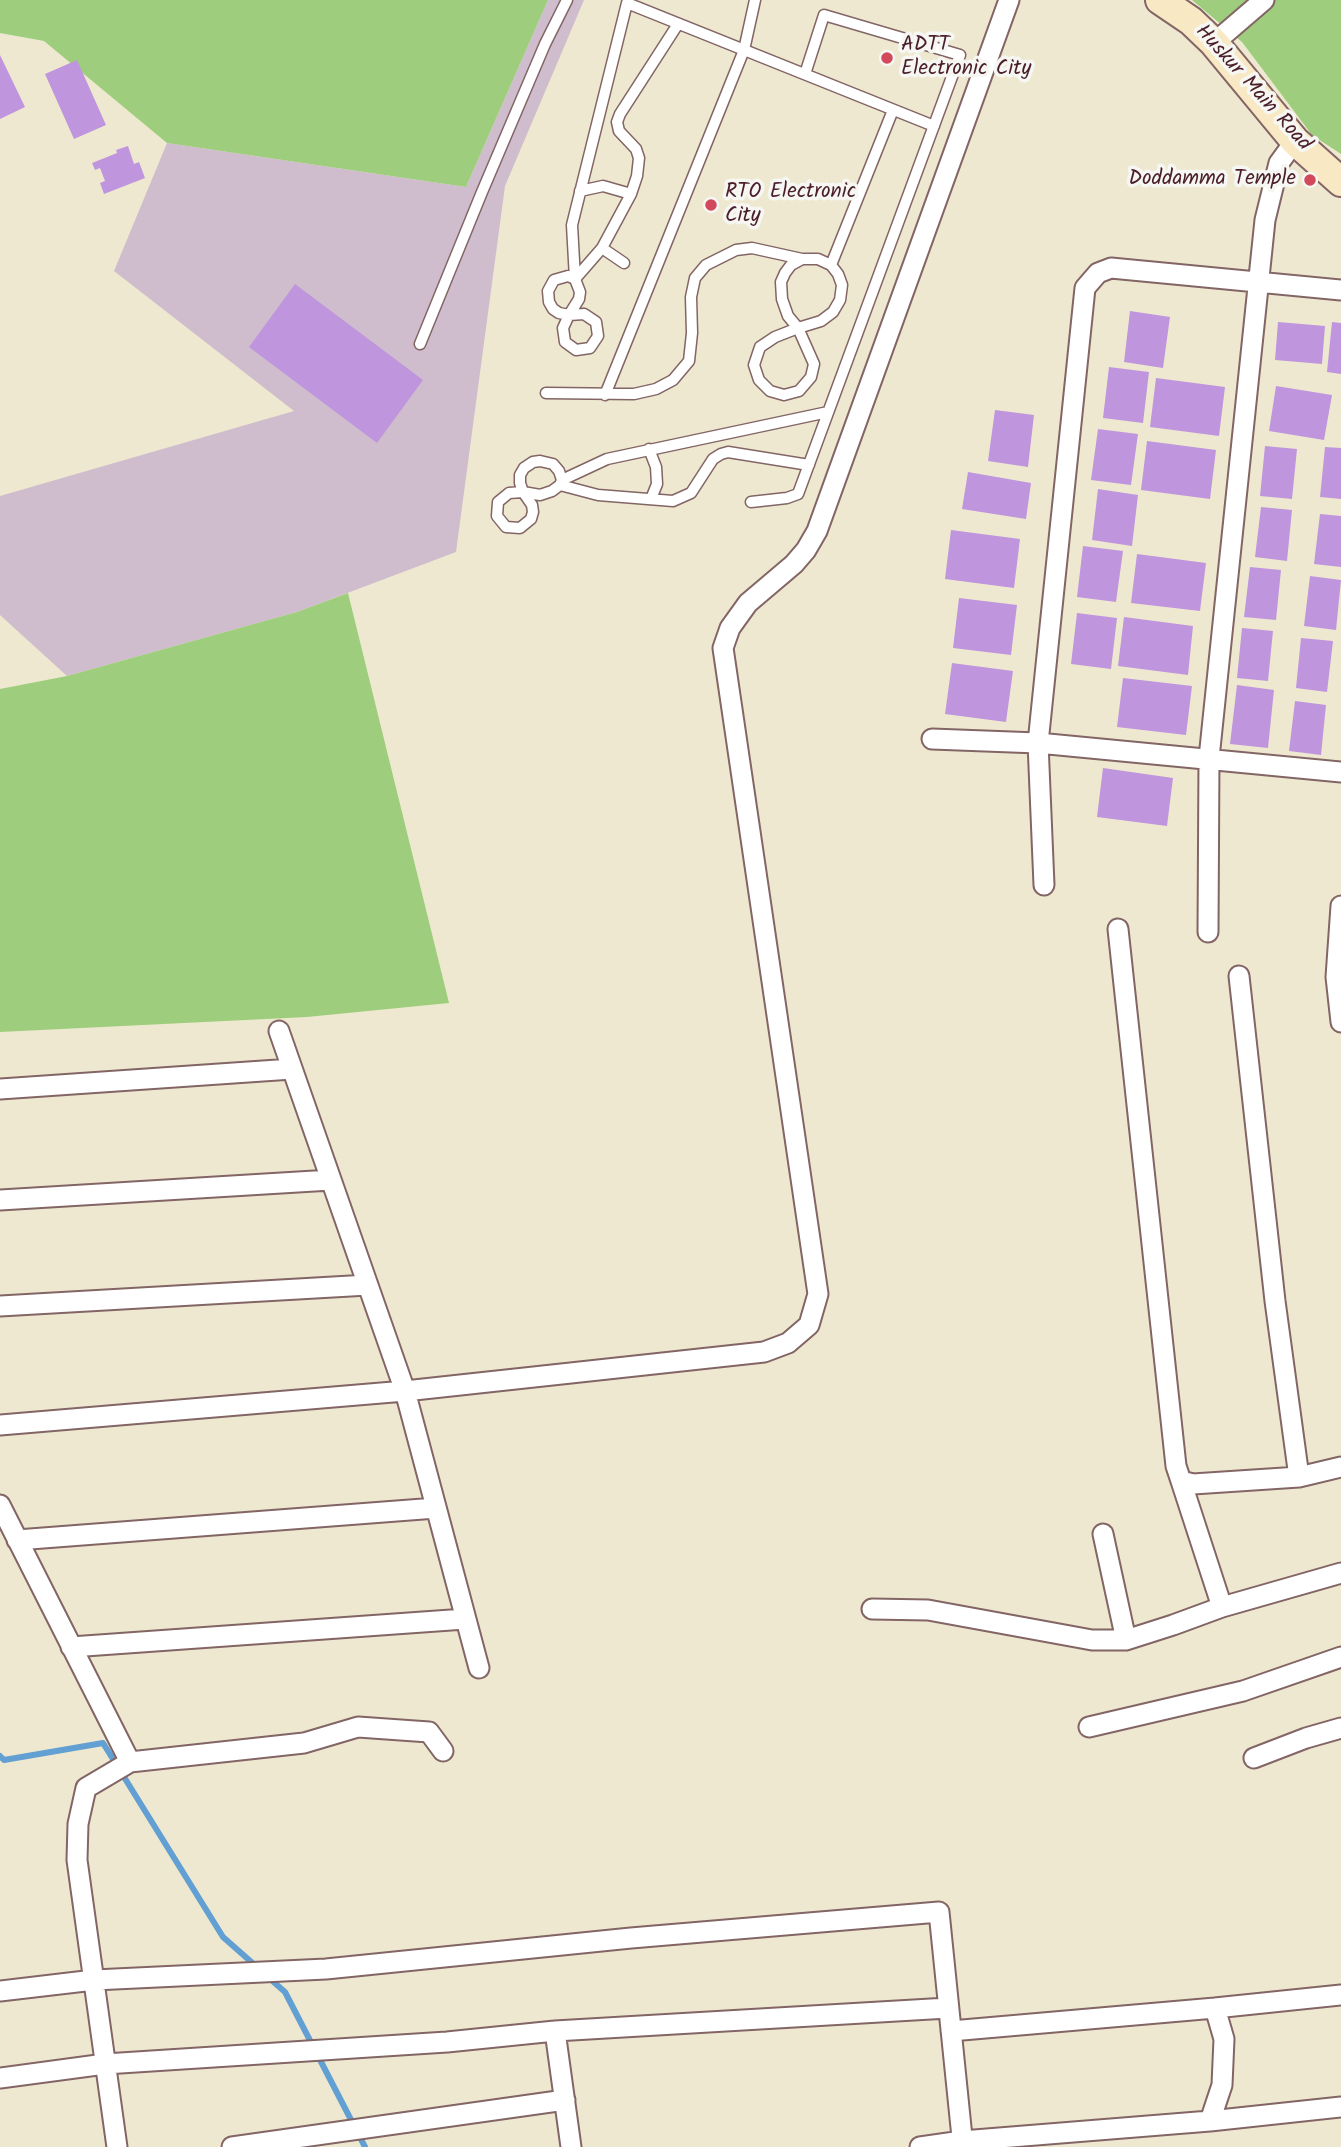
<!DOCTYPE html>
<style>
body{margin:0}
canvas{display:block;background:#eee8d0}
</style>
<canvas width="1341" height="2147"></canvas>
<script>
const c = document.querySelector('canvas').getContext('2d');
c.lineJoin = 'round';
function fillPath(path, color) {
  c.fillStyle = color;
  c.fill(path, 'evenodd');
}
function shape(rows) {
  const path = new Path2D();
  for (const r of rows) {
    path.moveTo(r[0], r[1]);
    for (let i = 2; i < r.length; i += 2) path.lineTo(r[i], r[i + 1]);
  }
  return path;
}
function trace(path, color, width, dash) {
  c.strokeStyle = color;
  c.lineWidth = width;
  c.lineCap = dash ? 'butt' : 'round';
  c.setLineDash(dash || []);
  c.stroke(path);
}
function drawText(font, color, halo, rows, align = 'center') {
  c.font = font + ' Kalam,sans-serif';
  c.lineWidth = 7;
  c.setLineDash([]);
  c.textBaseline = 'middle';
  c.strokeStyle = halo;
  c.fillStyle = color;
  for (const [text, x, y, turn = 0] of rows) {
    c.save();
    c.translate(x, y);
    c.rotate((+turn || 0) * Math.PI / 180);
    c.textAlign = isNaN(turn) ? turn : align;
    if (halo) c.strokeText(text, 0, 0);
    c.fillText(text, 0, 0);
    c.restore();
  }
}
const industrial = shape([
 [548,0,584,0,505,186,456,552,297,612,67,676,0,615,0,496,294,411,114,271,167,143,466,187]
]);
const green = shape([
 [0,0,548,0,466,187,167,143,44,41,0,33],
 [1192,0,1341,0,1341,154,1312,135,1242,42],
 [348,593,449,1003,307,1017,0,1032,0,689,67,676,297,612]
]);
const stream = shape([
 [0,1756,4,1760,103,1743,223,1937,257,1967],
 [268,1977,285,1992,365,2147]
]);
const building = shape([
 [0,55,25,107,0,119],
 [77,60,106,125,74,139,45,74],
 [128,146,134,164,139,162,145,178,104,194,100,183,105,181,100,168,95,170,92,163,117,153,116,150],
 [295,284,423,380,377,443,249,347],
 [1130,311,1170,317,1163,368,1124,362],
 [1278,322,1325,326,1322,364,1275,360],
 [1332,322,1341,323,1341,374,1327,372],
 [1109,367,1149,372,1143,423,1103,418],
 [1156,378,1225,387,1219,436,1150,427],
 [1276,386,1332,395,1324,440,1269,431],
 [995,410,1034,415,1028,467,988,461],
 [1098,429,1138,434,1131,485,1091,480],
 [1147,441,1216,450,1210,499,1141,490],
 [1265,446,1297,449,1292,499,1260,496],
 [1325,447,1341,448,1341,499,1320,497],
 [968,472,1031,483,1026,519,962,509],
 [1098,489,1138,495,1132,546,1092,540],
 [1261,507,1292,510,1287,561,1255,557],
 [1320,514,1341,516,1341,567,1314,564],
 [951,530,1020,539,1014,588,945,579],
 [1083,546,1123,551,1116,602,1077,597],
 [1137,554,1206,563,1200,611,1131,603],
 [1250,567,1281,570,1276,620,1244,617],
 [1310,576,1341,580,1336,630,1304,626],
 [959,598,1017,605,1011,655,953,648],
 [1077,613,1117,618,1111,669,1071,664],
 [1124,617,1193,626,1188,675,1118,666],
 [1242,628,1273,631,1268,681,1237,678],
 [1301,638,1333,641,1327,692,1296,688],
 [952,663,1013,671,1006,722,945,714],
 [1123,678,1192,686,1186,735,1117,727],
 [1237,685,1274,690,1268,748,1230,744],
 [1295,701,1326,705,1321,755,1289,751],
 [1103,768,1173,778,1167,826,1097,817]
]);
const service = shape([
 [580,191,603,186,631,194],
 [602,248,624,263],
 [831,265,893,110],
 [568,276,575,279,580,292,579,299,569,315,559,313,553,309,549,302,548,291,554,280,568,276],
 [575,279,572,225,627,3,934,126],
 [575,279,602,248,631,194,637,176,639,158,636,149,619,131,617,122,620,114,678,24],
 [584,314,596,322,598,336,590,348,576,350,565,342,563,328,569,315,584,314],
 [798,328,788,316,782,299,781,282,785,273,791,265,802,259,818,259,831,265,838,274,842,285,840,300,833,312,821,321,798,328,775,337,760,347,754,365,759,380,770,391,784,395,799,391,811,377,814,364,798,328],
 [420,344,482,192,545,44,567,0],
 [546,393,634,394,656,389,673,380,689,361,692,333,691,297,695,278,706,265,736,250,752,248,802,259],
 [605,395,744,50,755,0],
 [649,449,656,467,657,484,651,499],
 [540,461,553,464,559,471,562,480,560,485,552,491,540,495,523,492,520,483,520,475,524,468,533,462,540,461],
 [562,480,607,459,828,412],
 [560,485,598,495,673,501,691,493,713,459,721,454,728,452,809,465],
 [523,492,532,505,533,512,531,519,520,528,506,527,497,516,498,502,509,493,523,492],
 [751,502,787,498,798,494,960,55,824,15,805,74]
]);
const minor = shape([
 [1214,43,1264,0],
 [932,739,1038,743,1341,772],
 [1044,885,1038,743,1085,288,1098,273,1111,268,1341,290],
 [1341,906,1336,977,1341,1022],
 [1118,929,1176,1466,1181,1481,1193,1484,1299,1477,1341,1467],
 [1208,932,1209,758,1265,220,1279,163,1295,141],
 [1239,976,1275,1301,1299,1477],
 [279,1031,405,1391,479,1668],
 [0,1089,292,1069],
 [0,1200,331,1180],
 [0,1306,368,1285],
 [0,1425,405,1391,764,1352,788,1343,809,1325,818,1294,723,648,730,628,748,603,794,564,806,550,817,531,1009,0],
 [1181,1481,1222,1607],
 [0,1505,130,1762,86,1788,78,1824,77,1860,117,2147],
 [1103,1534,1126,1640],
 [17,1540,436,1508],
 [872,1609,928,1610,1092,1640,1126,1640,1173,1625,1222,1607,1341,1573],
 [71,1647,465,1619],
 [1089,1727,1243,1691,1341,1657],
 [1254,1758,1306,1738,1341,1728],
 [130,1762,304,1743,358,1727,429,1732,443,1751],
 [0,1991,94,1980,326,1969,631,1938,939,1912,963,2147],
 [1215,2008,1341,1995],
 [555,2031,571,2147],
 [0,2078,105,2064,447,2042,555,2031,948,2008],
 [1210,2121,1341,2107],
 [232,2147,565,2100],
 [920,2147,962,2141,1210,2121,1222,2085,1224,2039,1215,2008,951,2031]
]);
const secondary = shape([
 [1160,0,1191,21,1214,43,1295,141,1341,182]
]);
const markers = [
 [887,58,7,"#d1495b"],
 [1310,180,7,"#d1495b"],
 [711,205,7,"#d1495b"]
];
const poiNames = [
 ["ADTT",901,46],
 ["Electronic City",901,70],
 ["Doddamma Temple",1296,180,"right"],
 ["RTO Electronic",725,193],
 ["City",725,217]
];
const streetNames = [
 ["Huskur Main Road",1252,89,48]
];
fillPath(industrial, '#cfbdce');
fillPath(green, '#9ece7d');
trace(stream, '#629fd3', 6);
fillPath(building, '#bf96dd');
trace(service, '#836565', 13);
trace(minor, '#836565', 23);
trace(secondary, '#836565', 32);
trace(service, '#fff', 10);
trace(minor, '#fff', 19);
trace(secondary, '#f8e8c3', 28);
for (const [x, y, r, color] of markers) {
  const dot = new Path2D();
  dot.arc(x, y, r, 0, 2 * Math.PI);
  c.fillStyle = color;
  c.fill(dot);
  trace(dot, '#f6f6f2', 2.5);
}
drawText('21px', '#4a1f2b', '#f6f6f2', poiNames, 'left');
drawText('21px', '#4a1f2b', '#f6f6f2', streetNames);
</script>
